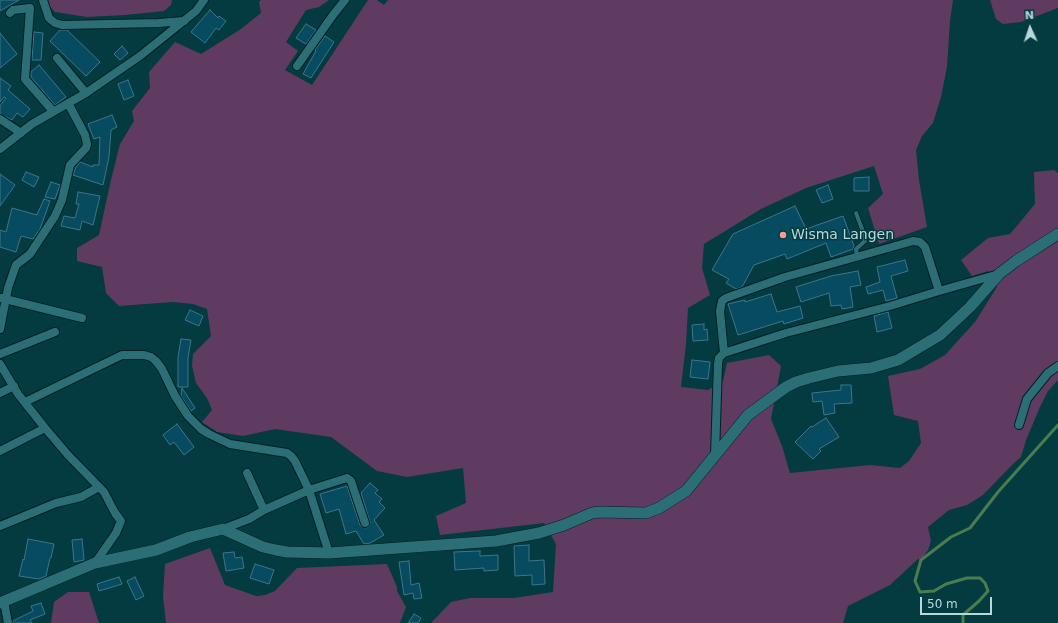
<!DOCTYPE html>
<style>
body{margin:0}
#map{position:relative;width:1058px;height:623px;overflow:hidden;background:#033b40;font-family:"DejaVu Sans",sans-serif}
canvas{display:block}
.north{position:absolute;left:1010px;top:8px;width:40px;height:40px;-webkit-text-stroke:3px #033b40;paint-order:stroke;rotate:357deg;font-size:11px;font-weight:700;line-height:16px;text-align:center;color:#b9d8dc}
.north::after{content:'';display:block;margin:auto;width:14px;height:18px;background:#b9d8dc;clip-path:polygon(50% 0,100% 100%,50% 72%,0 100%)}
.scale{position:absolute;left:920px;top:597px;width:72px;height:18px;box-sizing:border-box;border:2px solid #b9d8dc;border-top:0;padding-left:5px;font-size:12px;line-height:14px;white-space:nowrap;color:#b9d8dc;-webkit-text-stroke:3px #033b40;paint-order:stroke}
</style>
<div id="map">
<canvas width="1058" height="623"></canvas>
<div class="north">N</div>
<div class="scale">50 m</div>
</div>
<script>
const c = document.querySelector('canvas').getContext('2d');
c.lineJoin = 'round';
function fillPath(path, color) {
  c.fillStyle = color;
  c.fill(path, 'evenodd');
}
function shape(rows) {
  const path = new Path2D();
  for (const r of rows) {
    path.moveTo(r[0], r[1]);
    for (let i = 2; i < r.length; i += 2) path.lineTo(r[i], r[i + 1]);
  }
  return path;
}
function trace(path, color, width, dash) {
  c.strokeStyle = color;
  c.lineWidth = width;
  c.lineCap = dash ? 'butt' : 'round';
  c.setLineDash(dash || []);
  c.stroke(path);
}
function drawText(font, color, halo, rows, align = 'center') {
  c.font = font + ' "DejaVu Sans",sans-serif';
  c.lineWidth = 3;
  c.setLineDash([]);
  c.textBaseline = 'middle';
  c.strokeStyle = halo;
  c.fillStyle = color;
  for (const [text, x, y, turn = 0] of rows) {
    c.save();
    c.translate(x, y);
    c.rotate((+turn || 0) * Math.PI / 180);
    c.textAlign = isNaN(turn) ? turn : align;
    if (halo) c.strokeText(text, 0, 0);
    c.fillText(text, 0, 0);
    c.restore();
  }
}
const green = shape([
 [48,0,172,0,171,5,164,11,125,15,87,17,55,12,48,5],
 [261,0,329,0,319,7,306,10,286,42,298,51,285,70,312,85,368,0,377,0,384,5,388,0,953,0,950,21,947,67,941,97,933,123,922,136,916,150,919,180,927,227,879,244,868,208,883,194,874,166,806,188,761,209,704,244,702,268,710,295,688,308,686,344,681,387,708,390,723,381,727,363,769,355,781,366,771,419,782,446,790,473,870,465,900,468,909,461,921,443,918,421,894,415,888,376,920,369,945,355,975,322,997,287,988,271,972,276,961,260,988,238,1010,234,1035,204,1034,172,1054,170,1058,173,1058,380,1048,391,1040,407,1026,440,1021,457,1014,463,983,495,967,505,949,510,928,527,931,541,928,550,921,560,918,559,890,585,848,606,843,623,431,623,451,602,470,598,514,598,553,592,556,544,544,523,440,535,436,516,466,503,463,468,407,477,377,471,331,437,275,429,243,436,217,432,202,422,212,410,207,398,196,383,192,366,193,354,211,336,207,309,193,304,173,302,119,306,106,293,102,267,77,261,77,248,99,235,110,184,120,144,134,121,132,111,150,88,149,72,175,42,201,54,241,29,261,13,259,2],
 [990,0,1058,0,1058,8,1021,22,1003,24,996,19],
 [210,548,225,585,256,596,265,595,275,591,297,568,387,564,397,587,397,591,406,607,400,623,166,623,163,596,165,564],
 [68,592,89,592,99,623,51,623,54,602]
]);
const stream = shape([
 [963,623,963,615,979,601,988,591,985,583,980,578,967,578,946,584,934,591,920,592,915,581,921,560,951,537,970,528,998,492,1058,425]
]);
const building = shape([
 [0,0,19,0,0,11,0,0],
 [210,10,218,18,219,16,226,21,219,30,216,28,205,43,191,32,210,10],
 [306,24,316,30,306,44,296,38,306,24],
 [60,30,67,30,100,62,86,76,50,41,60,30],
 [34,32,43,33,41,60,32,60,34,32],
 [0,33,17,54,0,68,0,33],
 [325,36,334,42,311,78,303,74,316,51,315,50,325,36],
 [122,46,128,53,120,60,114,54,122,46],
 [39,65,66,97,55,105,31,77,31,72,39,65],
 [0,78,11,86,8,90,30,109,23,117,17,113,12,120,0,114,0,106,6,98,4,97,0,102,0,78],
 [128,80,134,96,124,100,118,84,128,80],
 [112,115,117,127,111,130,109,157,103,185,73,175,76,167,80,162,93,167,93,165,99,165,100,137,94,139,88,124,112,115],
 [26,172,39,177,34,187,22,180,26,172],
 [0,174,15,185,0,206,0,174],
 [869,177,869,191,854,191,854,178,869,177],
 [51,182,60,185,55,199,45,197,51,182],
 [828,185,833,199,822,203,816,190,828,185],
 [78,192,100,196,93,225,82,221,80,230,61,226,64,216,75,218,79,204,76,204,78,192],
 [44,199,50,201,40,229,33,239,21,236,16,252,0,247,0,230,6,232,12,208,37,215,44,199],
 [795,206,806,229,843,216,854,246,853,249,831,257,826,243,787,259,785,254,754,265,742,287,736,289,726,283,729,279,712,270,733,234,795,206],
 [905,260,908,271,891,276,897,298,886,301,883,290,868,294,866,287,880,282,877,267,905,260],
 [858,271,861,285,850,287,853,307,842,309,841,305,831,306,829,293,801,302,796,287,831,276,858,271],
 [771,294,777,312,800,306,803,318,784,324,783,321,738,335,728,304,745,300,745,302,771,294],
 [190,310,203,316,199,326,185,320,190,310],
 [888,312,892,328,877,332,874,316,888,312],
 [704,324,704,330,707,329,708,340,693,341,692,325,704,324],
 [181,339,191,340,188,358,188,387,178,387,178,357,181,339],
 [692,360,710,362,708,379,690,377,692,360],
 [841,385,851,385,852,403,834,404,835,413,824,415,822,401,813,402,812,393,841,390,841,385],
 [182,388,195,408,191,411,181,396,182,388],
 [826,418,839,437,819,449,821,451,813,459,795,442,811,426,812,427,826,418],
 [177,424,194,447,184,455,174,442,170,445,163,435,177,424],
 [370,483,378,490,375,493,382,499,379,502,385,508,374,520,384,535,370,543,364,544,356,531,346,534,339,509,326,513,320,494,347,486,360,525,362,527,366,528,369,526,370,522,361,493,370,483],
 [28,539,54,544,51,558,50,558,46,576,39,579,19,576,23,559,24,560,28,539],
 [82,539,84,560,74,562,72,540,82,539],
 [529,545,529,561,544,560,545,584,532,585,532,575,515,576,514,546,529,545],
 [480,551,480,556,498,555,498,570,484,571,484,568,455,570,454,552,480,551],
 [234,552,235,558,242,557,244,568,226,571,223,553,234,552],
 [409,561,411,585,419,583,422,598,414,599,413,593,404,595,399,562,409,561],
 [255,564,274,570,269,584,250,578,255,564],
 [119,577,122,584,99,591,97,584,119,577],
 [135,577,144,596,136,600,127,581,135,577],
 [41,603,45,614,30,620,32,623,13,623,13,621,33,611,31,606,41,603],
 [414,614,421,618,418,623,408,623,414,614]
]);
const service = shape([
 [856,213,865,237,865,241,856,249,857,257]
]);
const minor = shape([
 [43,0,49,18,55,23,62,25,159,23,184,21],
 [10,13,13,10,30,8,25,79,53,111],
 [57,58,86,93],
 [297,66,333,15,345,0],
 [0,119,21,133],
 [0,149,32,124,86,93,140,56,196,11,204,0],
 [1,298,82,318],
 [0,329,8,288,16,265,30,254,55,216,62,200,70,165,86,148,87,144,85,135,68,103],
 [724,353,720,311,722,301,726,298,785,277,913,241,920,242,925,247,939,291],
 [0,354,55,332],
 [0,364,18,394,45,428,68,455,104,492,115,513,121,521,116,533,95,563],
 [0,393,14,386],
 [25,402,122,355,144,355,151,357,156,361,162,369,175,396,188,416,201,429,209,434,230,444,287,453,291,456,295,461,309,490,329,553],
 [1019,425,1027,399,1048,373,1058,366],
 [0,451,45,428],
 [715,455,718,364,719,358,724,353,786,333,890,306,939,291,999,274],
 [247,473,264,510],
 [0,526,56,503,81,497,99,487],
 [223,529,249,519,264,510,309,490,347,478,351,481,365,523],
 [4,601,8,623]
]);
const tertiary = shape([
 [0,603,95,563,156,550,190,537,223,529,263,547,276,550,287,552,329,553,496,541,539,533,564,525,592,513,600,512,646,513,659,508,686,491,748,415,786,387,796,382,809,378,838,371,871,368,898,360,940,335,970,307,999,274,1016,261,1058,234]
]);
const markers = [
 [783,235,4,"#f59c94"]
];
const poiNames = [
 ["Wisma Langen",791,235]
];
fillPath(green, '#5f3b61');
trace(stream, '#4b7c4e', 3);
fillPath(building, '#064b60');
trace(building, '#3e758a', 1);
trace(service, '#002024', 5.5);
trace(minor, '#002024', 10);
trace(tertiary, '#002024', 12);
trace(service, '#2c6e75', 4);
trace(minor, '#2c6e75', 8);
trace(tertiary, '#2c6e75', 11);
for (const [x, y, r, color] of markers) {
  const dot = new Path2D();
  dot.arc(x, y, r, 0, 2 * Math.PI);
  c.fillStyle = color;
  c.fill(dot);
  trace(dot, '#033b40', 1.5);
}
drawText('14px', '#b9d8dc', '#033b40', poiNames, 'left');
</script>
